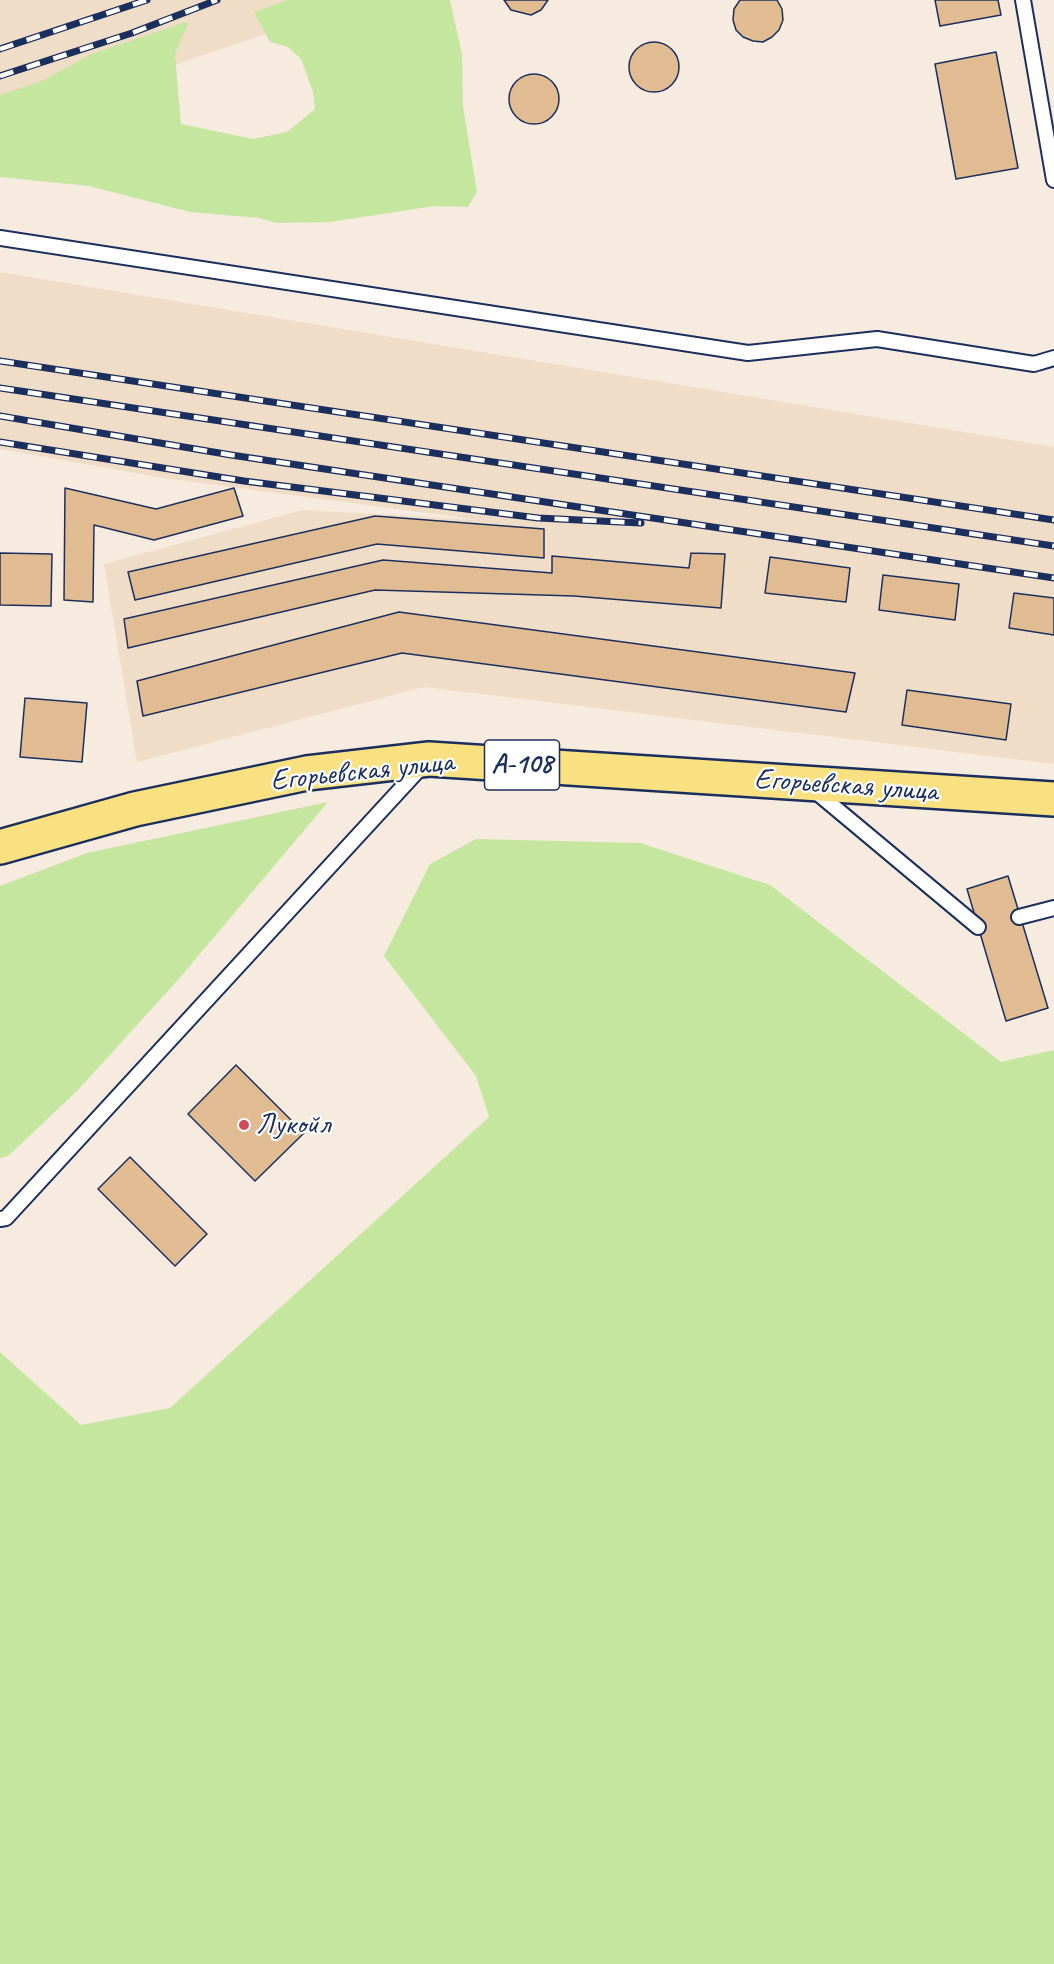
<!DOCTYPE html>
<meta charset="utf-8">
<style>
body{margin:0}
canvas{display:block;background:#f6ebde}
</style>
<canvas width="1054" height="1964"></canvas>
<script>
const c = document.querySelector('canvas').getContext('2d');
c.lineJoin = 'round';
function fillPath(path, color) {
  c.fillStyle = color;
  c.fill(path, 'evenodd');
}
function shape(rows) {
  const path = new Path2D();
  for (const r of rows) {
    if (r.length === 3) {
      path.moveTo(r[0] + r[2], r[1]);
      path.arc(r[0], r[1], r[2], 0, 2 * Math.PI);
      continue;
    }
    path.moveTo(r[0], r[1]);
    for (let i = 2; i < r.length; i += 2) path.lineTo(r[i], r[i + 1]);
  }
  return path;
}
function trace(path, color, width, dash) {
  c.strokeStyle = color;
  c.lineWidth = width;
  c.lineCap = dash ? 'butt' : 'round';
  c.setLineDash(dash || []);
  c.stroke(path);
}
function drawText(font, color, halo, rows, align = 'center') {
  c.font = font + ' Caveat,sans-serif';
  c.lineWidth = 4.5;
  c.setLineDash([]);
  c.textBaseline = 'middle';
  c.strokeStyle = halo;
  c.fillStyle = color;
  for (const [text, x, y, turn = 0] of rows) {
    c.save();
    c.translate(x, y);
    c.rotate((+turn || 0) * Math.PI / 180);
    c.textAlign = isNaN(turn) ? turn : align;
    if (halo) c.strokeText(text, 0, 0);
    c.fillText(text, 0, 0);
    c.restore();
  }
}
const built = shape([
 [0,0,366,0,80,97,0,111],
 [0,272,1054,447,1054,764,424,687,137,762,104,564,303,510,480,520,163,478,0,449]
]);
const green = shape([
 [288,0,450,0,462,55,463,106,477,192,468,207,434,206,330,222,276,223,259,218,190,212,89,186,0,177,0,95,44,80,91,54,189,21,175,54,181,124,253,139,287,132,315,109,313,92,301,59,288,47,270,42,254,12],
 [328,802,177,981,77,1091,8,1156,0,1158,0,886,87,853],
 [476,839,640,843,770,885,1001,1062,1054,1050,1054,1964,0,1964,0,1352,81,1425,170,1408,489,1117,476,1076,384,956,430,864]
]);
const building = shape([
 [504,0,548,0,541,10,531,15,511,10,504,0],
 [740,0,777,0,782,9,783,20,779,30,772,37,763,42,753,41,743,37,736,30,733,20,734,9,740,0],
 [935,0,998,0,1001,15,940,26,935,0],
 [654,67,25],
 [996,52,1018,168,956,179,935,64,996,52],
 [534,99,25],
 [65,488,156,509,234,488,243,516,154,540,94,525,93,602,64,600,65,488],
 [375,516,544,529,544,558,377,544,135,600,128,572,375,516],
 [0,553,52,554,51,606,0,605,0,553],
 [691,553,725,554,721,608,574,596,375,590,128,648,124,619,383,560,552,573,552,556,689,568,691,553],
 [770,557,850,568,846,602,765,593,770,557],
 [883,575,959,584,955,620,879,610,883,575],
 [1014,593,1054,598,1054,635,1009,628,1014,593],
 [399,612,855,673,846,712,402,653,143,716,137,681,399,612],
 [907,690,1011,704,1006,740,902,725,907,690],
 [25,698,87,703,82,762,20,757,25,698],
 [1008,876,1048,1008,1006,1021,967,889,1008,876],
 [236,1065,304,1133,255,1181,188,1114,236,1065],
 [130,1157,207,1234,175,1266,98,1189,130,1157]
]);
const service = shape([
 [1023,0,1054,180],
 [0,238,748,353,877,339,1034,364,1054,358],
 [815,791,978,927],
 [1019,917,1054,908],
 [0,1219,6,1218,423,765]
]);
const trunk = shape([
 [0,847,135,809,307,773,429,759,1054,799]
]);
const rail = shape([
 [0,49,147,0],
 [0,76,132,33,217,0],
 [0,361,1054,520],
 [0,388,1054,546],
 [0,416,231,455,1054,578],
 [0,442,244,481,538,518,641,523]
]);
const markers = [
 [244,1125,6,"#d1495b"]
];
const shields = [
 [522,765,75]
];
const shieldNames = [
 ["А-108",522,765]
];
const streetNames = [
 ["Егорьевская улица",362,772,-6],
 ["Егорьевская улица",846,786,4]
];
const poiNames = [
 ["Лукойл",256,1125]
];
fillPath(built, '#f0ddc7');
fillPath(green, '#c4e69f');
fillPath(building, '#e1bc92');
trace(building, '#1b2f5e', 1.5);
trace(service, '#1b2f5e', 18);
trace(trunk, '#1b2f5e', 38);
trace(service, '#fff', 14);
trace(trunk, '#f9e181', 33);
trace(rail, '#1b2f5e', 7);
trace(rail, '#fff', 4.5, [14]);
for (const [x, y, r, color] of markers) {
  const dot = new Path2D();
  dot.arc(x, y, r, 0, 2 * Math.PI);
  c.fillStyle = color;
  c.fill(dot);
  trace(dot, '#fff', 2);
}
for (const [x, y, w] of shields) {
  const box = new Path2D();
  box.roundRect(x - w / 2, y - 25, w, 50, 4.5);
  c.fillStyle = '#fff';
  c.fill(box);
  trace(box, '#1b2f5e', 1.5);
}
drawText('bold 28px', '#1b2f5e', null, shieldNames);
drawText('30px', '#1b2f5e', '#fff', streetNames);
drawText('30px', '#1b2f5e', '#fff', poiNames, 'left');
</script>
